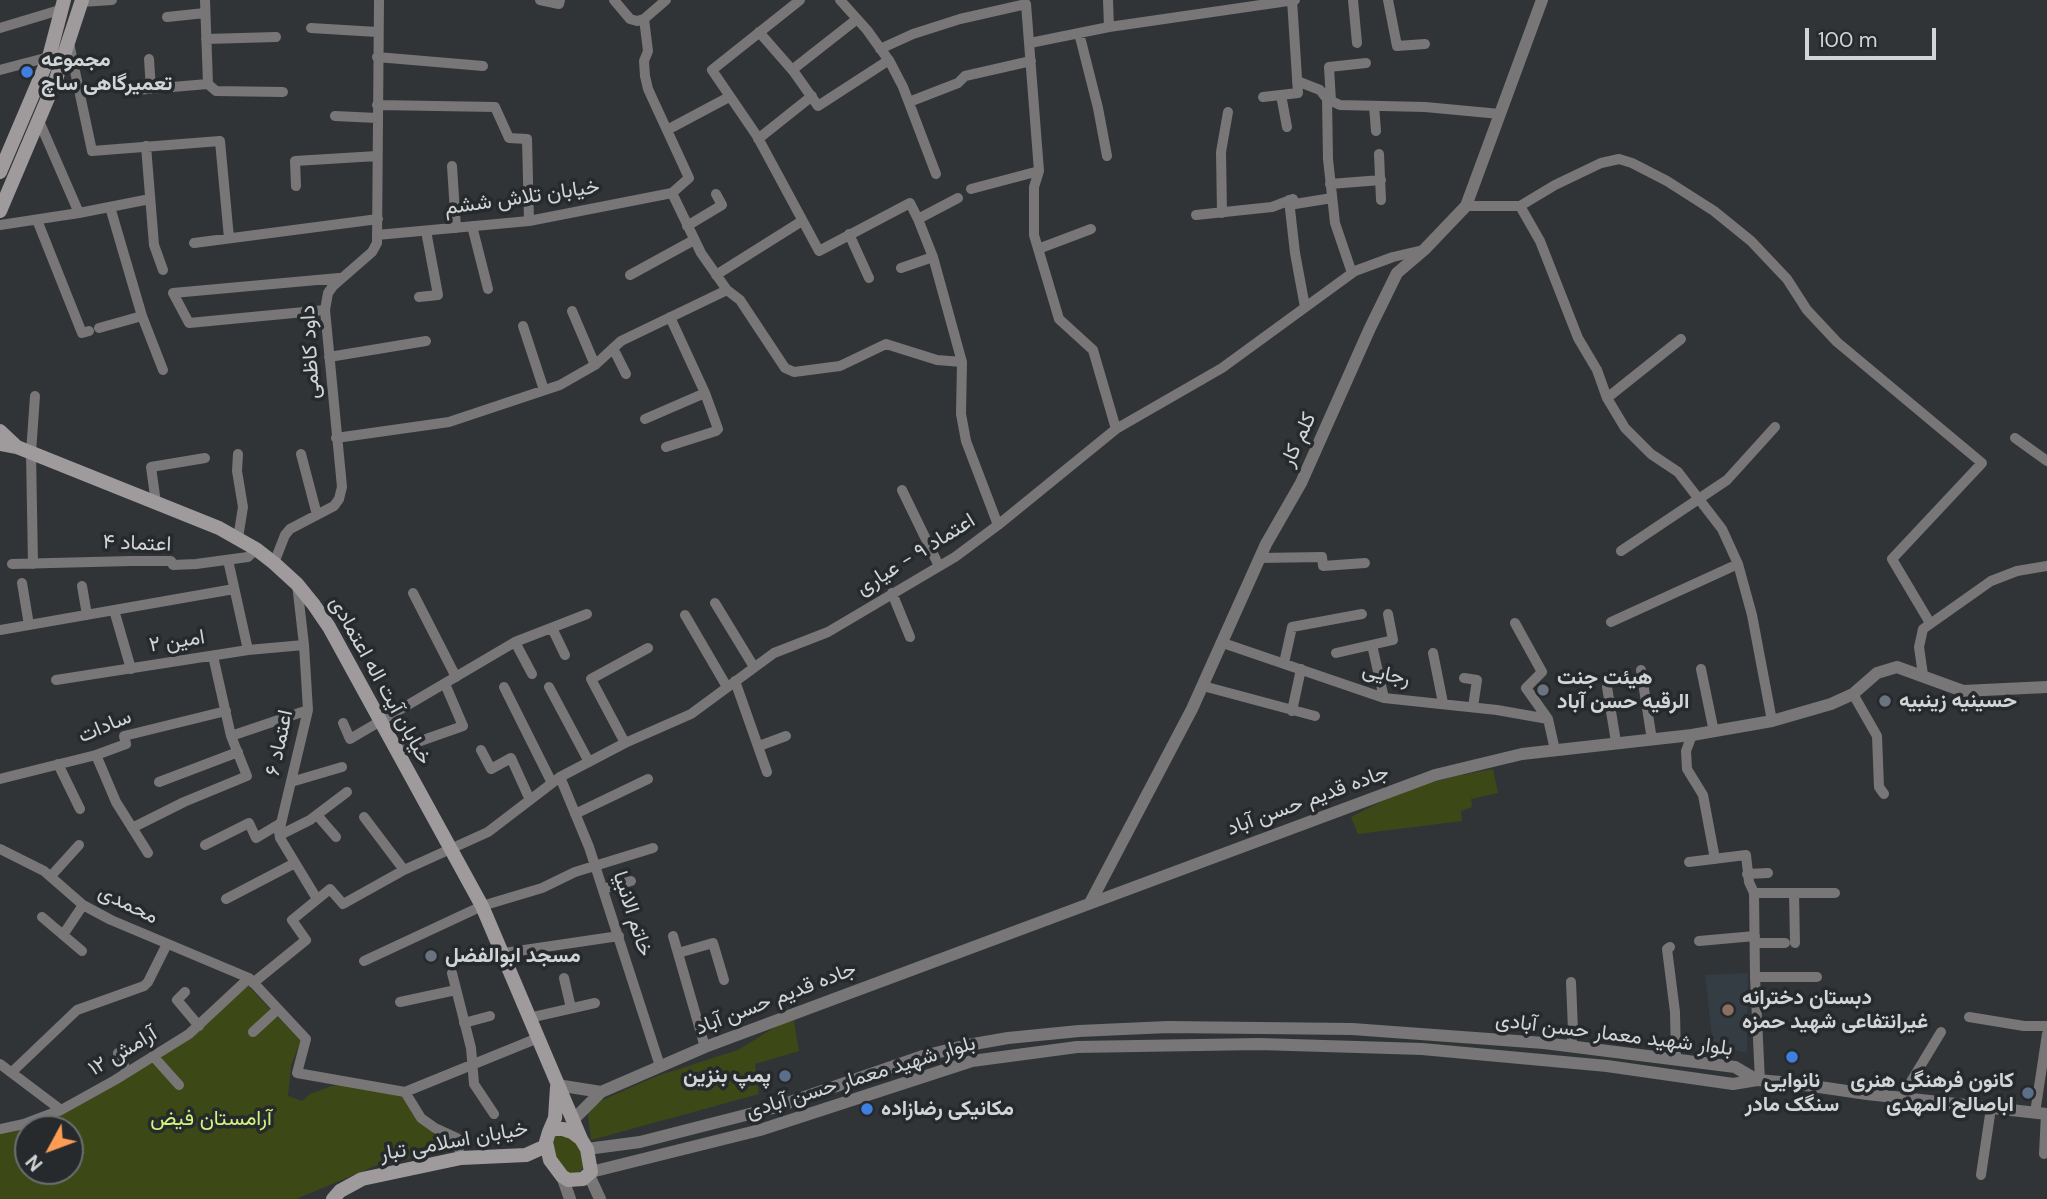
<!DOCTYPE html>
<meta charset="utf-8">
<style>
body{margin:0}
#map{position:relative;width:2047px;height:1199px;overflow:hidden;background:#313437;font-family:"DM Sans",sans-serif}
canvas{display:block}
.north{position:absolute;left:14px;top:1115px;width:70px;height:70px;box-sizing:border-box;background:#272a2d;border:2px solid #6b6e71;border-radius:50%;rotate:229deg;font-size:19px;font-weight:700;line-height:28px;text-align:center;color:#d2d5d6}
.north::after{content:'';display:block;margin:auto;width:24px;height:32px;background:#fc9d53;clip-path:polygon(50% 0,100% 100%,50% 72%,0 100%)}
.scale{position:absolute;left:1805px;top:28px;width:131px;height:32px;box-sizing:border-box;border:4px solid #d2d5d6;border-top:0;padding-left:9px;font-size:21px;line-height:24px;white-space:nowrap;color:#d2d5d6;-webkit-text-stroke:5px #272a2d;paint-order:stroke}
</style>
<div id="map">
<canvas width="2047" height="1199"></canvas>
<div class="north">N</div>
<div class="scale">100 m</div>
</div>
<script>
const c = document.querySelector('canvas').getContext('2d');
c.lineJoin = 'round';
function fillPath(path, color) {
  c.fillStyle = color;
  c.fill(path, 'evenodd');
}
function shape(rows) {
  const path = new Path2D();
  for (const r of rows) {
    path.moveTo(r[0], r[1]);
    for (let i = 2; i < r.length; i += 2) path.lineTo(r[i], r[i + 1]);
  }
  return path;
}
function trace(path, color, width, dash) {
  c.strokeStyle = color;
  c.lineWidth = width;
  c.lineCap = dash ? 'butt' : 'round';
  c.setLineDash(dash || []);
  c.stroke(path);
}
function drawText(font, color, halo, rows, align = 'center') {
  c.font = font + ' "DM Sans",Vazirmatn,sans-serif';
  c.lineWidth = 7;
  c.setLineDash([]);
  c.textBaseline = 'middle';
  c.strokeStyle = halo;
  c.fillStyle = color;
  for (const [text, x, y, turn = 0] of rows) {
    c.save();
    c.translate(x, y);
    c.rotate((+turn || 0) * Math.PI / 180);
    c.textAlign = isNaN(turn) ? turn : align;
    if (halo) c.strokeText(text, 0, 0);
    c.fillText(text, 0, 0);
    c.restore();
  }
}
const built = shape([
 [1748,973,1747,1053,1713,1045,1705,975]
]);
const green = shape([
 [1493,769,1498,793,1471,799,1472,807,1461,811,1462,821,1358,834,1351,817,1404,790,1456,776],
 [246,984,301,1041,291,1065,288,1096,302,1101,310,1094,332,1086,346,1084,402,1094,413,1113,454,1140,455,1151,380,1164,296,1199,0,1199,0,1133,127,1076],
 [28,1129,70,1129,70,1171,28,1171],
 [793,1016,799,1051,755,1064,759,1094,591,1140,587,1107,657,1076,738,1050],
 [562,1134,579,1142,584,1167,579,1172,568,1174,551,1150,555,1136]
]);
const minor = shape([
 [205,0,208,84],
 [540,0,559,4,560,0],
 [614,0,630,19,637,21,644,19],
 [800,0,712,70,757,136,819,251,910,203,918,219,933,257,962,362],
 [840,0,867,30,890,62,903,87,936,174],
 [1108,0,1109,27],
 [1353,0,1357,43],
 [1388,0,1397,46,1425,44],
 [81,2,112,0],
 [167,17,205,13],
 [644,19,648,51,644,61,645,76,648,89,689,178,672,193,701,253,727,290,740,300,785,368,794,372,840,366,886,344,937,360,962,362,961,414,966,441,998,525],
 [644,19,666,0],
 [0,28,63,9],
 [311,28,377,32],
 [759,32,794,72,818,106,889,60],
 [1079,33,1098,108,1107,156],
 [206,39,276,37],
 [69,43,92,151,220,141,229,238],
 [1030,43,1109,27,1295,0],
 [880,49,913,34,960,19,1026,4,1039,171,1034,187,1034,235,1059,319,1093,350,1116,429],
 [377,57,483,66],
 [149,59,151,89],
 [0,70,49,57],
 [792,70,857,19],
 [1297,81,1320,90,1327,99,1340,105,1425,107,1500,114],
 [136,90,208,84,216,91,283,92],
 [1281,95,1287,127],
 [1263,97,1298,93,1292,0],
 [1327,99,1328,159,1335,223,1352,273],
 [1331,101,1329,67,1366,63],
 [909,102,958,83,965,76,1031,61],
 [377,105,495,107,509,138,527,139,529,221],
 [1374,106,1376,131],
 [335,116,377,118],
 [39,121,79,213,150,199],
 [667,130,729,97],
 [758,139,812,96],
 [146,146,154,245,163,270],
 [1379,154,1381,200],
 [452,166,456,228],
 [1330,184,1381,180],
 [296,186,295,161,377,156],
 [971,189,1039,171],
 [1289,200,1295,253,1305,307],
 [1466,206,1520,206,1555,185,1601,163,1619,159,1632,163,1667,181,1714,211,1751,241,1787,279,1807,310,1837,342,1982,463,1892,559,1930,623],
 [1520,206,1540,241,1578,338,1597,370,1607,398,1625,428,1651,454,1678,472,1722,529,1738,564,1752,615,1772,721],
 [1222,213,1221,152,1228,112],
 [1196,215,1272,207,1293,199,1295,204,1332,198],
 [918,219,958,198],
 [37,220,82,333,89,331],
 [0,225,79,213],
 [472,226,488,289],
 [687,226,722,205,716,194],
 [849,234,869,278],
 [377,235,529,221,672,193],
 [194,243,378,219],
 [1038,249,1091,229],
 [901,268,933,257],
 [630,275,694,240],
 [716,275,802,221],
 [419,297,438,295,426,231],
 [325,310,189,323,173,293,339,278],
 [572,311,595,365],
 [142,316,163,370],
 [523,326,544,390],
 [99,328,142,316,110,207],
 [613,348,626,374],
 [329,357,426,341],
 [1607,398,1681,339],
 [645,419,705,393],
 [336,438,449,422,560,385,595,365,621,341,727,290],
 [2015,438,2047,461],
 [666,447,716,431,718,429,705,393,670,317],
 [301,454,317,515],
 [902,490,939,566],
 [156,503,151,467,205,458],
 [238,538,243,507,237,471,238,454],
 [1621,551,1727,480,1775,427],
 [1260,558,1322,557,1323,566,1365,563],
 [228,560,248,650],
 [274,563,285,535,290,529,334,506,339,499,342,487,325,310,328,293,333,286,372,252,377,243,379,0],
 [12,564,131,561,171,561,173,565,196,564,248,557,256,549],
 [33,564,31,453,35,396],
 [22,583,29,625],
 [297,584,304,645,308,710,279,832,280,838,317,899],
 [82,586,87,615],
 [413,593,456,677],
 [892,593,910,637],
 [715,603,754,667],
 [114,610,131,669],
 [685,615,727,687],
 [1611,622,1738,564],
 [1515,623,1542,672,1526,688,1548,719,1555,750],
 [552,628,565,655],
 [0,630,234,589],
 [515,642,532,674],
 [1223,643,1384,698,1497,710,1548,719],
 [1372,645,1384,698],
 [1336,653,1393,640,1388,614],
 [1433,653,1443,703],
 [1284,663,1292,627,1362,614],
 [1701,669,1714,732],
 [1641,670,1652,740],
 [1923,675,1919,647,1923,629,1991,581,2017,571,2047,566],
 [1464,678,1477,680,1473,707],
 [56,680,248,650,304,645],
 [735,681,767,772],
 [1203,686,1315,716],
 [504,687,552,783],
 [549,687,589,762],
 [1607,687,1616,742],
 [1853,694,1877,736,1879,787,1884,794],
 [1292,711,1301,669],
 [343,723,350,739,515,642,587,614],
 [1692,735,1686,751,1687,769,1703,795,1715,859],
 [231,736,308,710],
 [625,743,591,679,648,648],
 [759,746,786,736],
 [395,750,463,726,445,684],
 [481,750,491,769,511,758,530,800],
 [96,755,116,802,148,853],
 [58,764,80,809],
 [560,777,589,847,660,1066],
 [0,779,96,755,126,744,124,736,226,711],
 [159,782,238,752],
 [291,782,342,767],
 [575,814,648,779],
 [317,815,336,837],
 [364,817,404,870],
 [132,828,184,802,247,776,231,736,213,656],
 [280,835,310,820,347,792],
 [205,845,249,823,256,838,281,823],
 [0,849,44,871,83,905,111,920,249,978,306,1039,297,1073,405,1092],
 [1689,862,1746,855,1749,882,1754,893,1755,977,1760,1081],
 [1747,874,1768,873],
 [51,876,79,845],
 [603,889,631,881],
 [1754,893,1835,893],
 [1794,893,1795,943],
 [226,899,295,863],
 [42,917,82,951],
 [63,935,83,905],
 [673,936,705,1047],
 [1699,941,1755,936],
 [1755,943,1785,943],
 [1670,947,1667,949,1675,1012,1676,1059],
 [504,953,619,936],
 [678,953,713,943,724,980],
 [364,961,482,906,542,888,575,872,653,848],
 [452,973,471,1048,474,1084,494,1114],
 [1755,977,1817,977],
 [564,978,571,1008],
 [1571,982,1573,1030,1571,1047],
 [253,983,306,940,292,920,330,889,343,904,404,870,488,832,560,777,625,743,691,714,774,653,828,632,955,557,998,525,1116,429,1222,368,1355,271,1393,257,1423,250],
 [185,992,177,1000,199,1026],
 [400,1002,456,990],
 [1969,1017,2024,1026,2047,1026],
 [529,1018,595,1003],
 [464,1023,490,1016],
 [253,1032,278,1009],
 [118,1053,127,1072],
 [153,1056,179,1085],
 [0,1064,61,1110],
 [12,1072,77,1010,144,986,148,982,167,944],
 [405,1092,538,1038],
 [405,1092,421,1118,435,1128,457,1138,459,1149],
 [1901,1098,1941,1032],
 [2035,1113,2047,1034],
 [0,1129,24,1124,61,1110,115,1080,189,1034,249,978],
 [2044,1154,2046,1114],
 [1981,1175,1991,1108]
]);
const tertiary = shape([
 [1090,903,1192,709,1266,544,1301,483,1370,328,1397,273,1424,250,1466,206,1542,0],
 [557,1085,601,1092],
 [573,1120,601,1092,705,1047,1435,775,1522,754,1692,735,1772,721,1831,704,1853,694,1877,673,1897,667,1963,691,2047,687],
 [587,1149,640,1142,773,1108,923,1056,968,1045,1008,1038,1079,1031,1168,1027,1352,1029,1544,1043,1735,1067,1757,1080],
 [591,1172,760,1130,972,1061,1077,1047,1259,1044,1422,1049,1607,1066,1733,1084,1757,1080,1792,1083,1867,1094,2047,1114],
 [589,1175,600,1199],
 [562,1176,570,1199]
]);
const secondary = shape([
 [0,172,49,57,64,0],
 [0,211,56,79,82,0],
 [0,431,17,447,0,444],
 [17,447,219,528,256,549,274,563,297,584,314,605,329,627,482,906,581,1139],
 [554,1129,563,1129,572,1132,581,1139,587,1149,591,1172,583,1179,568,1180,562,1176,550,1160,546,1142,549,1132,554,1129],
 [549,1132,555,1118,557,1087],
 [333,1199,340,1191,362,1179,461,1158,526,1155,546,1146]
]);
const markers = [
 [27,72,7,"#3f7fe0"],
 [1543,690,7,"#6b7280"],
 [1885,701,7,"#6b7280"],
 [431,956,7,"#6b7280"],
 [1728,1010,7,"#8d6e63"],
 [1792,1057,7,"#3f7fe0"],
 [785,1076,7,"#5c6f8a"],
 [2028,1093,7,"#5c6f8a"],
 [867,1109,7,"#3f7fe0"]
];
const poiNames = [
 ["مجموعه",41,60],
 ["تعمیرگاهی ساچ",41,84],
 ["هیئت جنت",1557,678],
 ["الرقیه حسن آباد",1557,702],
 ["حسینیه زینبیه",1899,701],
 ["مسجد ابوالفضل",445,956],
 ["دبستان دخترانه",1742,998],
 ["غیرانتفاعی شهید حمزه",1742,1022],
 ["پمپ بنزین",771,1076,"right"],
 ["نانوایی",1792,1081,"center"],
 ["سنگک مادر",1792,1105,"center"],
 ["کانون فرهنگی هنری",2014,1081,"right"],
 ["اباصالح المهدی",2014,1105,"right"],
 ["مکانیکی رضازاده",881,1109]
];
const streetNames = [
 ["خیابان تلاش ششم",522,198,-8],
 ["داود کاظمی",311,352,-93],
 ["کلم کار",1299,440,-65],
 ["اعتماد ۴",137,544,2],
 ["اعتماد ۹ - عیاری",916,555,-32],
 ["امین ۲",177,642,-9],
 ["رجایی",1386,675,12],
 ["خیابان آیت اله اعتمادی",380,681,61],
 ["سادات",105,727,-23],
 ["اعتماد ۶",280,743,-78],
 ["جاده قدیم حسن آباد",1308,801,-20],
 ["محمدی",128,905,26],
 ["خاتم الانبیا",632,914,72],
 ["جاده قدیم حسن آباد",776,999,-21],
 ["بلوار شهید معمار حسن آبادی",1614,1035,7],
 ["آرامش ۱۲",123,1052,-31],
 ["بلوار شهید معمار حسن آبادی",861,1078,-17],
 ["خیابان اسلامی تبار",454,1142,-10]
];
const parkNames = [
 ["آرامستان فیض",211,1119]
];
fillPath(built, '#343d44');
fillPath(green, '#3c4917');
trace(minor, '#787676', 10);
trace(tertiary, '#787676', 12);
trace(secondary, '#9f9a9b', 14);
for (const [x, y, r, color] of markers) {
  const dot = new Path2D();
  dot.arc(x, y, r, 0, 2 * Math.PI);
  c.fillStyle = color;
  c.fill(dot);
  trace(dot, '#272a2d', 2.5);
}
drawText('bold 21px', '#d2d5d6', '#272a2d', poiNames, 'left');
drawText('21px', '#d2d5d6', '#272a2d', streetNames);
drawText('21px', '#d1f47d', '#272a2d', parkNames);
</script>
